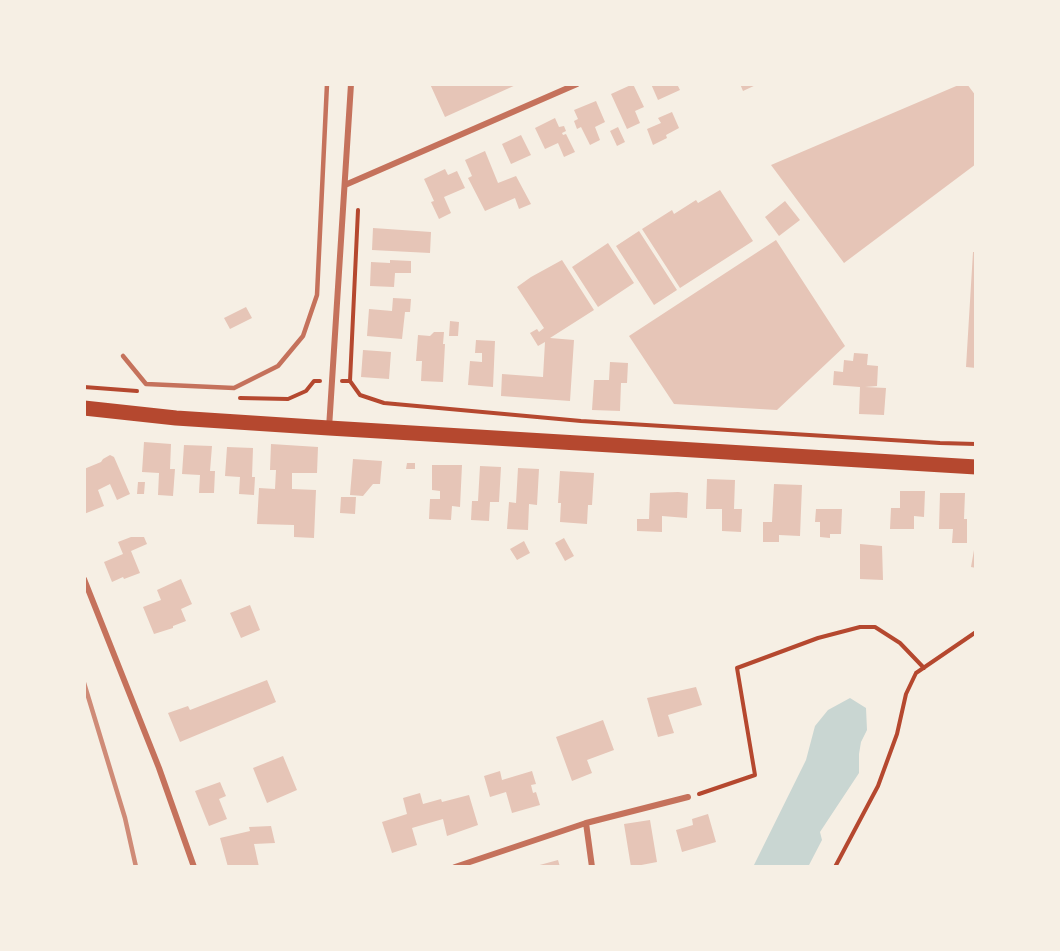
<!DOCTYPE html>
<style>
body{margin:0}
#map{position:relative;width:1060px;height:951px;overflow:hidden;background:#f6efe4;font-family:Karla,sans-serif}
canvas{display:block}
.frame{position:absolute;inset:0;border:86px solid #f6efe4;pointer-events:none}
</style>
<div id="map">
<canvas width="1060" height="951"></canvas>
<div class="frame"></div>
</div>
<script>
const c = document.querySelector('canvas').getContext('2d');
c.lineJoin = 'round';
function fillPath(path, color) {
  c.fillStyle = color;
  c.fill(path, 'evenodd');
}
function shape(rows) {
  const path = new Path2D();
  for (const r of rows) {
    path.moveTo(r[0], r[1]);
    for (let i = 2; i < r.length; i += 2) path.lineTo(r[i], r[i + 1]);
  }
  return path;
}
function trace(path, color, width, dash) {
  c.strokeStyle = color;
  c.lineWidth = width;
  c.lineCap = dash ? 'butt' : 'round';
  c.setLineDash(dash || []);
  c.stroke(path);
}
const water = shape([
 [850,698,866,708,867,730,861,742,859,754,859,773,820,832,822,840,808,867,753,867,806,760,815,726,828,710]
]);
const building = shape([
 [430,84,518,84,445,117],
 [633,84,644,107,635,111,640,123,627,129,611,94],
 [651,84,677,84,680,90,658,100],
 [740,84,758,84,743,91],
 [961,84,967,84,976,96,976,164,844,263,771,165],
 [596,101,605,122,595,127,600,140,590,145,581,127,577,129,574,121,578,119,574,110],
 [672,112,679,128,666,135,667,138,653,145,647,129,661,123,658,118],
 [555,118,559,127,564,126,566,131,562,133,563,135,566,134,575,152,564,157,558,143,545,149,535,128],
 [618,127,625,142,617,146,610,131],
 [521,135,531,155,511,164,502,144],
 [485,151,498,183,516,176,531,204,519,209,515,198,485,211,468,178,472,176,465,160],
 [445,169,448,175,457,171,465,188,444,197,451,213,439,219,431,202,434,201,424,179],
 [720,190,753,241,680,288,642,229,672,210,674,214,696,200,698,203],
 [785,201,800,220,779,236,765,217],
 [373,228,431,232,430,253,372,250],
 [639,231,677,290,654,305,616,246],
 [776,240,845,346,777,410,674,404,629,336],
 [608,243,634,283,598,307,572,267],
 [973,252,976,252,976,368,966,367],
 [390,260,411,261,411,273,395,273,394,287,370,286,371,262,390,263],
 [562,260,594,310,550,338,574,340,570,401,501,396,502,374,543,377,545,342,538,346,530,333,537,329,539,332,544,328,517,287,531,277],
 [393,298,411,299,410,312,405,312,402,339,367,336,369,309,392,311],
 [246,307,252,318,230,329,224,318],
 [450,321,459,322,458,336,449,336],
 [434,332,444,332,443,344,445,344,443,382,421,381,422,361,416,361,418,335,430,336],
 [476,340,495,341,493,387,468,385,470,361,482,362,482,353,475,353],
 [363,350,391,352,389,379,361,377],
 [854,353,868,354,867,365,878,366,877,386,865,387,886,388,884,415,859,414,860,387,833,385,834,371,843,372,844,360,853,361],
 [610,362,628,363,627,383,621,383,620,411,592,410,594,380,609,380],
 [144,442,171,444,170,469,175,469,173,496,158,495,159,473,142,472],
 [271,444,318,447,317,473,292,473,292,489,316,490,314,538,294,537,294,525,257,524,259,488,275,489,276,470,270,470],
 [184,445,212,446,210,471,215,471,214,493,199,493,200,475,182,474],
 [227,447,253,448,252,477,255,477,254,495,239,494,240,477,225,476],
 [110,455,114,457,130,494,117,500,110,484,98,490,104,506,84,514,84,469,101,462,103,459],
 [353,459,382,461,380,484,373,484,363,496,350,495],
 [407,463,415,463,415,469,406,469],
 [432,465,462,465,460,507,452,506,451,520,429,519,430,499,440,499,440,491,432,490],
 [480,466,501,467,499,502,490,502,489,521,471,520,472,501,478,501],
 [518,468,539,469,537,505,529,504,528,530,507,529,509,502,516,503],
 [560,471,594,473,592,505,588,505,587,524,560,522,561,503,558,503],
 [707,479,735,480,734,509,742,509,741,532,722,531,722,509,706,509],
 [138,482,145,482,144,494,137,494],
 [774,484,802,485,800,536,779,535,779,542,763,542,763,522,772,522],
 [900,491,925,491,924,517,914,516,914,529,890,529,891,508,900,508],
 [678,492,688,493,687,518,662,516,662,532,637,531,637,519,649,519,650,493],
 [940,493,965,493,964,519,967,519,967,543,952,543,953,529,939,529],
 [341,497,356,497,355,514,340,513],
 [816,509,842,509,841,534,830,534,830,538,820,537,820,522,815,522],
 [131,537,144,537,147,544,131,551,140,573,124,579,123,577,112,582,104,562,123,554,118,542],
 [564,538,574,556,565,561,555,543],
 [524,541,530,553,517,560,510,549],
 [860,544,882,546,883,580,860,579],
 [974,550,976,550,976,568,971,567],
 [181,579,192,604,181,609,186,621,173,626,173,628,154,634,143,607,161,600,157,590],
 [250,605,260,630,241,638,230,613],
 [267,680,276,702,180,742,168,713,188,706,190,710],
 [696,687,702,705,668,715,674,733,658,737,647,698],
 [603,720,614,750,587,760,592,773,572,781,556,737],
 [283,756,297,790,267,803,253,768],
 [500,771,502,780,532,771,536,784,531,785,533,793,536,792,540,805,512,813,506,792,490,797,484,776],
 [220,782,226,796,219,799,227,819,209,826,195,791],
 [420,793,423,804,441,799,442,802,469,795,478,825,447,836,443,819,429,823,412,828,417,845,392,853,382,822,407,814,403,798],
 [708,814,716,842,682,852,676,830,693,825,692,819],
 [650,820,657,862,631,867,624,824],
 [271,826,275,843,254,844,259,867,228,867,220,838,250,831,249,827],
 [558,860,560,867,536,867,536,866]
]);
const path = shape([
 [342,381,350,381,360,395,384,403,581,421,940,443,976,444],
 [350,381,358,210],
 [84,387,137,391],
 [240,398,288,399,306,391,314,381,320,381],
 [699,794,755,775,737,668,818,638,860,627,875,627,900,643,924,668],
 [835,867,878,786,897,734,906,694,916,673,976,632]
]);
const service = shape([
 [123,356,146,384,234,388,278,366,303,336,317,295,327,84]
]);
const minor = shape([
 [345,185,577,84],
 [329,428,351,84],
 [84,579,159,768,194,867],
 [586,823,592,867],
 [455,867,586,823,688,797]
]);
const primary = shape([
 [84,408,176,418,329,428,976,467]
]);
const rail = shape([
 [84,683,125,818,136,867]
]);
fillPath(water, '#c9d6d2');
fillPath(building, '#e6c5b7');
trace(path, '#b5482f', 4);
trace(service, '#c5725c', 4.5);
trace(minor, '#c5725c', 6);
trace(primary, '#b5482f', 15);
trace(rail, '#cf8b77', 4.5);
</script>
